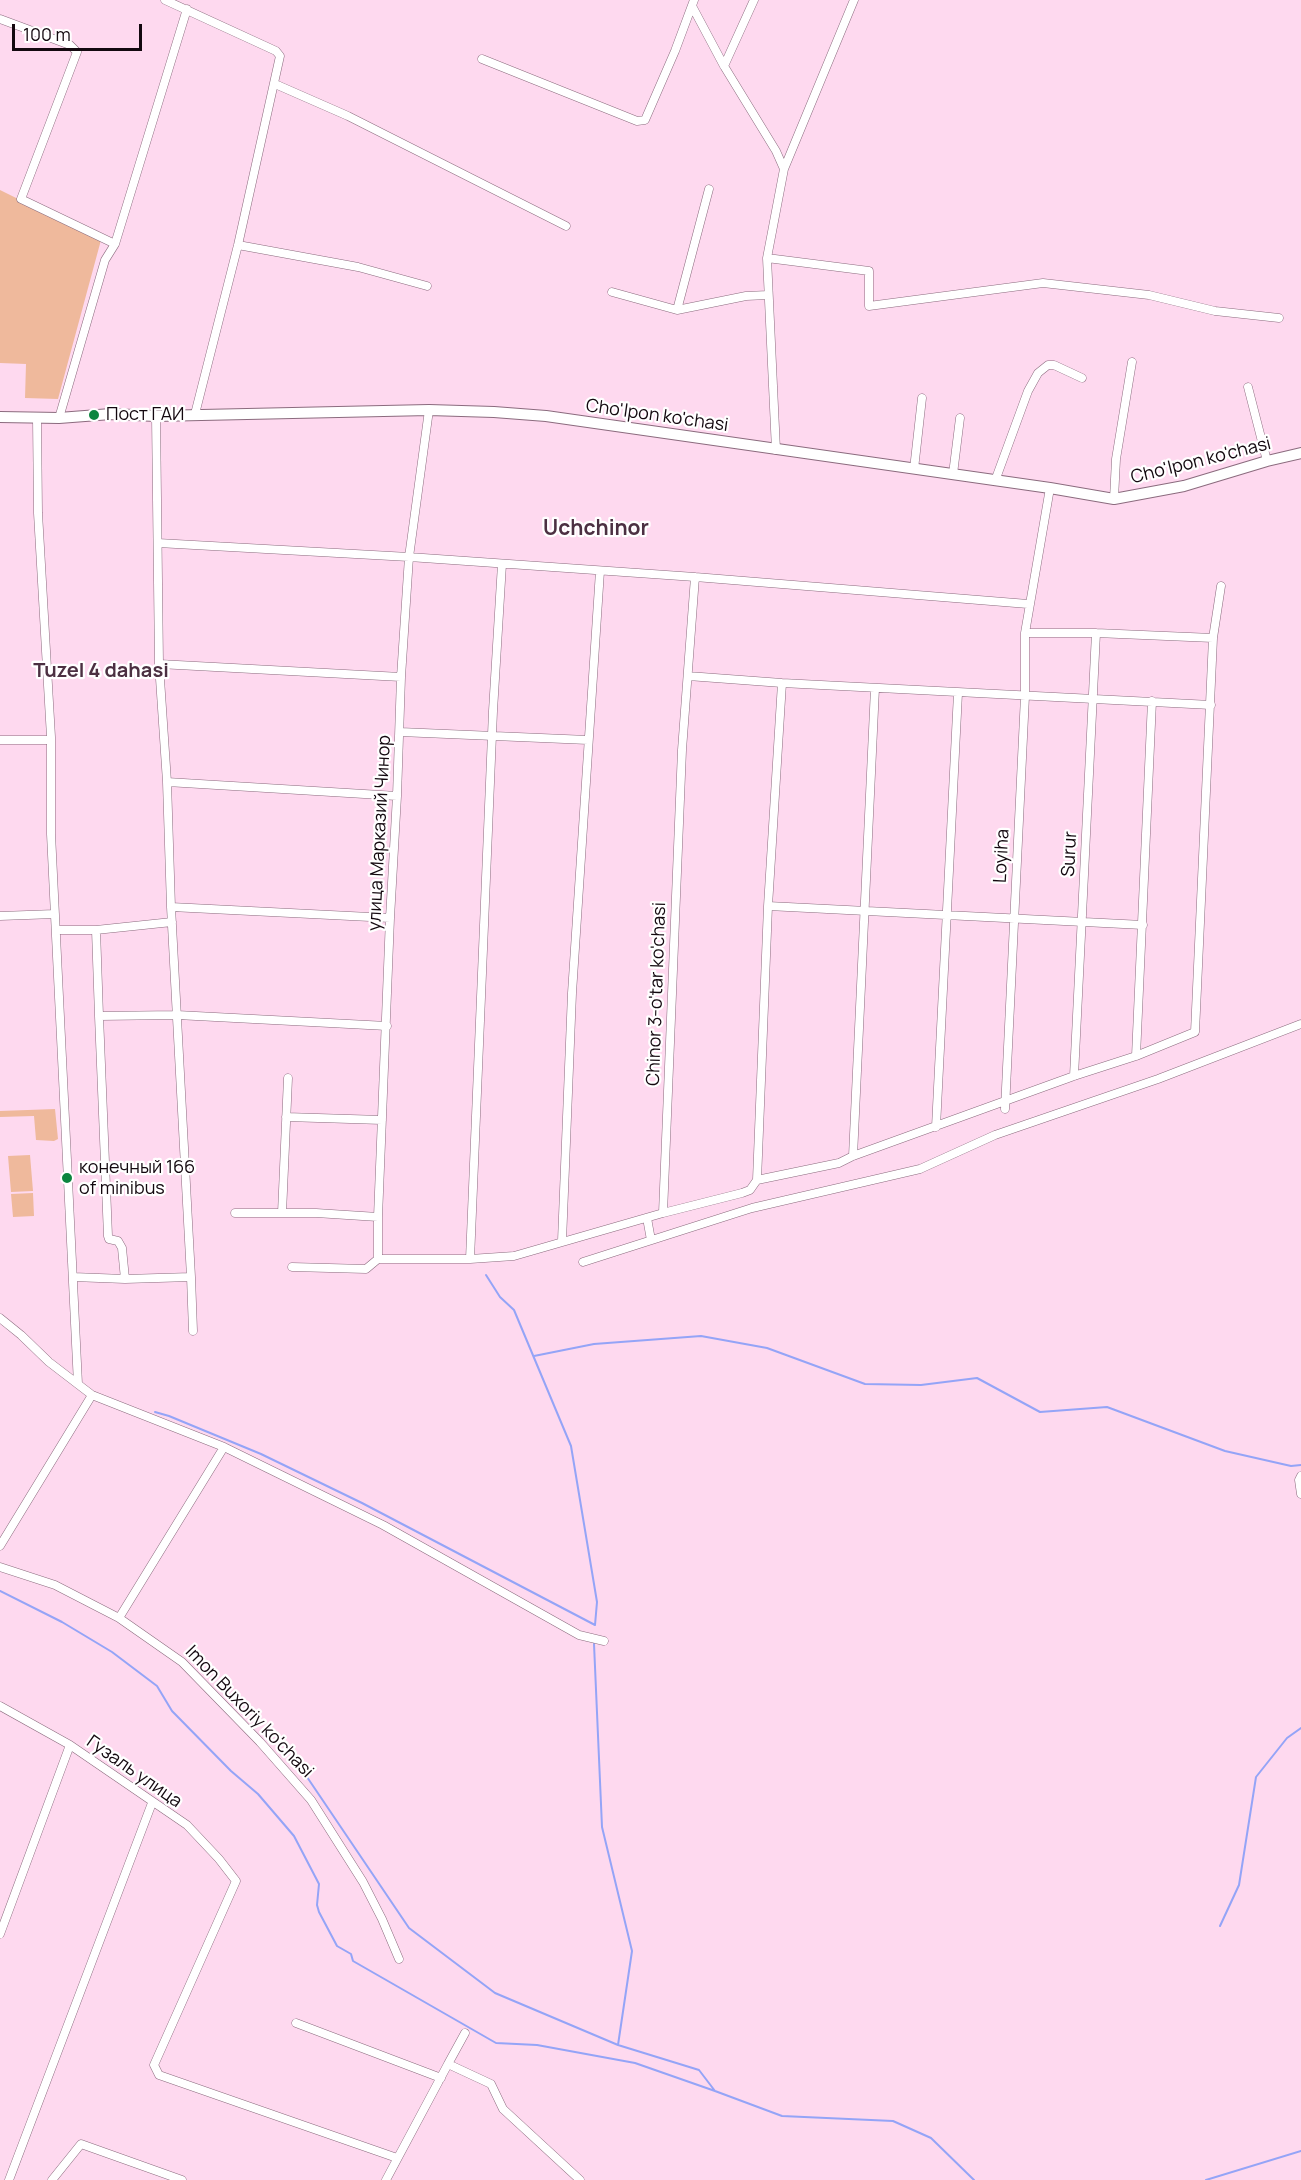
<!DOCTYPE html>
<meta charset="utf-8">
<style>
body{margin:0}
#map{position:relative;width:1301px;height:2180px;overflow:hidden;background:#fed9ef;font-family:Manrope,sans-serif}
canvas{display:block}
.scale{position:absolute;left:12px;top:24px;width:130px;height:27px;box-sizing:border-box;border:3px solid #13080f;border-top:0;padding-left:8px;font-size:18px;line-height:21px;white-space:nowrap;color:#13080f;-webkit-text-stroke:4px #fff;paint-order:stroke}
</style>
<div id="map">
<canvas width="1301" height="2180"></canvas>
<div class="scale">100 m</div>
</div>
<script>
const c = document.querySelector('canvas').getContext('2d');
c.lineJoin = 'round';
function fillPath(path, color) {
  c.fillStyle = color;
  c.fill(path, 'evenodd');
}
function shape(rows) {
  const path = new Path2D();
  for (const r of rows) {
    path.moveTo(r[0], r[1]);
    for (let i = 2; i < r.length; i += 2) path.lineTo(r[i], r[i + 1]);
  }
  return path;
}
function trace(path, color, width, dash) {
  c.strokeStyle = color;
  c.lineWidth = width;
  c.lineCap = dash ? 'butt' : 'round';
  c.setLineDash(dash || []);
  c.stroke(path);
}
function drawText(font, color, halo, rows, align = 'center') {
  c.font = font + ' Manrope,sans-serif';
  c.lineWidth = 4.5;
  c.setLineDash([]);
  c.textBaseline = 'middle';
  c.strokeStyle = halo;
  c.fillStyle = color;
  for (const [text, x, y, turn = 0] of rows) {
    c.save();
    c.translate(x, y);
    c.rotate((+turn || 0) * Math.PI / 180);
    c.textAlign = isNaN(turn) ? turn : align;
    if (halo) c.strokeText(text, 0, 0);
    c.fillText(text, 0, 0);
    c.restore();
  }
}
const green = shape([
 [0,190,101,240,58,399,25,398,26,364,0,363],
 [55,1109,58,1139,54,1141,36,1140,34,1116,0,1117,0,1111],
 [30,1155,33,1191,11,1192,8,1156],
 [33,1193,34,1216,13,1217,11,1194]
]);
const stream = shape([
 [534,1356,594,1344,701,1336,767,1348,865,1384,921,1385,977,1378,1040,1412,1107,1407,1225,1451,1291,1466,1301,1465],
 [155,1412,169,1416,261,1454,362,1503,595,1625,597,1602,571,1446,514,1310,500,1297,486,1275],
 [0,1591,62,1622,112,1652,157,1686,172,1711,231,1771,258,1794,294,1836,319,1884,317,1905,319,1912,337,1946,351,1954,353,1961,496,2043,537,2045,635,2063,715,2091],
 [594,1644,602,1827,632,1951,618,2045,699,2070,715,2091,782,2116,893,2121,931,2138,974,2180],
 [307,1777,409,1928,495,1993,618,2045],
 [1220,1926,1239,1885,1256,1777,1287,1738,1301,1728],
 [1206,2180,1301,2151]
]);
const minor = shape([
 [165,0,276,51,280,56,238,245,195,414],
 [692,6,724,66,776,151,784,169,767,258,776,450],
 [0,19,70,45,77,52,21,199,115,244],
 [482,59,637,121,645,120,675,51,694,0],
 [724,66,754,0],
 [275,84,348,116,566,226],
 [784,169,854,0],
 [238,245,358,267,427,286],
 [767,258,869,271,869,306,1043,283,1149,295,1215,311,1279,318],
 [612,292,677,310,746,296,768,295],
 [677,310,709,189],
 [1248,387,1267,461],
 [37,418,38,513,51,737,51,834,78,1384],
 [59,418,105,260,115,244,187,9],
 [914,469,922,398],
 [953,474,960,418],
 [995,481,1028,391,1038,373,1048,365,1054,365,1082,378],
 [1114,499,1116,459,1132,362],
 [158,543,409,557,695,577,1028,604],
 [1025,633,1096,633,1213,638],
 [159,664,401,677],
 [688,676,782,683,1211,705],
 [400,732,588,740],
 [0,740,51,740],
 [167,782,397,796],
 [768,906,1143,925],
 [171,907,390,918],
 [0,916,55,914],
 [57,930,96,930,172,922],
 [96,930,99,1016,177,1015,387,1026],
 [99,1016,108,1236,109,1239,118,1241,122,1248,125,1279],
 [1136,1056,1152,701],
 [1074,1076,1096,633],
 [1005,1109,1025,696,1025,633,1050,488],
 [286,1117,382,1120],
 [936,1127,958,693],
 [853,1156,875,688],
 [757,1180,839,1163,853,1156,1074,1076,1136,1056,1195,1032,1213,638,1221,586],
 [235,1213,316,1213,378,1217],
 [282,1213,288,1078],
 [663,1213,742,1193,750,1190,757,1180,768,906,782,683],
 [647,1218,651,1240],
 [562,1241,572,993,600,571],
 [378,1259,378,1217,390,918,397,796,401,677,409,557,429,410],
 [470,1259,493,711,502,564],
 [583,1262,752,1208,920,1169,995,1135,1158,1079,1301,1024],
 [292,1267,366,1269,378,1259,470,1259,514,1256,663,1213,682,750,695,577],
 [73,1277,125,1279,191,1277,171,907,167,782,159,664,156,416],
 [191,1277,193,1331],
 [0,1318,21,1335,49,1362,92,1395,224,1447,383,1525,579,1635,604,1641],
 [1301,1476,1299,1480,1301,1494],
 [0,1546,92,1395],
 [0,1567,55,1585,119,1618,182,1662,260,1742,311,1800,363,1882,382,1919,399,1959],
 [119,1618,224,1447],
 [0,1706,70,1745,187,1825,219,1859,236,1881,154,2065,159,2075,397,2158],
 [0,1934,70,1745],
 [296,2023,441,2078],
 [448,2064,465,2033],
 [9,2180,152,1803],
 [52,2180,81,2144,182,2180],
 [386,2180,448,2064,491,2084,503,2109,580,2180]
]);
const secondary = shape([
 [0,417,59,418,111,414,156,416,429,410,494,412,546,416,1050,488,1114,499,1184,486,1267,461,1301,453]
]);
const markers = [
 [94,415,6,"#0c853f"],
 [67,1178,6,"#0c853f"]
];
const poiNames = [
 ["Пост ГАИ",106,415],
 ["конечный 166",79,1168],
 ["of minibus",79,1189]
];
const streetNames = [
 ["Cho'lpon ko'chasi",657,416,8],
 ["Cho'lpon ko'chasi",1201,461,-14],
 ["улица Марказий Чинор",380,833,-87],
 ["Surur",1070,854,-87],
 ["Loyiha",1002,856,-87],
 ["Chinor 3-o'tar ko'chasi",657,994,-88],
 ["Imon Buxoriy ko'chasi",249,1712,46],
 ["Гузаль улица",134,1772,35]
];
const neighbourhoodNames = [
 ["Tuzel 4 dahasi",101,671]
];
const quarterNames = [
 ["Uchchinor",596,529]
];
fillPath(green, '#efb99c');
trace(stream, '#94a4f7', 2);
trace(minor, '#8b6b7e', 9);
trace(secondary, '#8b6b7e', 12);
trace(minor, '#fff', 8);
trace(secondary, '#fff', 10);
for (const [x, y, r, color] of markers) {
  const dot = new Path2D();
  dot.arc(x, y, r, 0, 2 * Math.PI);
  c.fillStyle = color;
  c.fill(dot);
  trace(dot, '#fff', 2);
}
drawText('18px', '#13080f', '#fff', poiNames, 'left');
drawText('18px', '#13080f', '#fff', streetNames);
drawText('bold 20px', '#4c3042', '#fff', neighbourhoodNames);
drawText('bold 21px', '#4c3042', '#fff', quarterNames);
</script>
